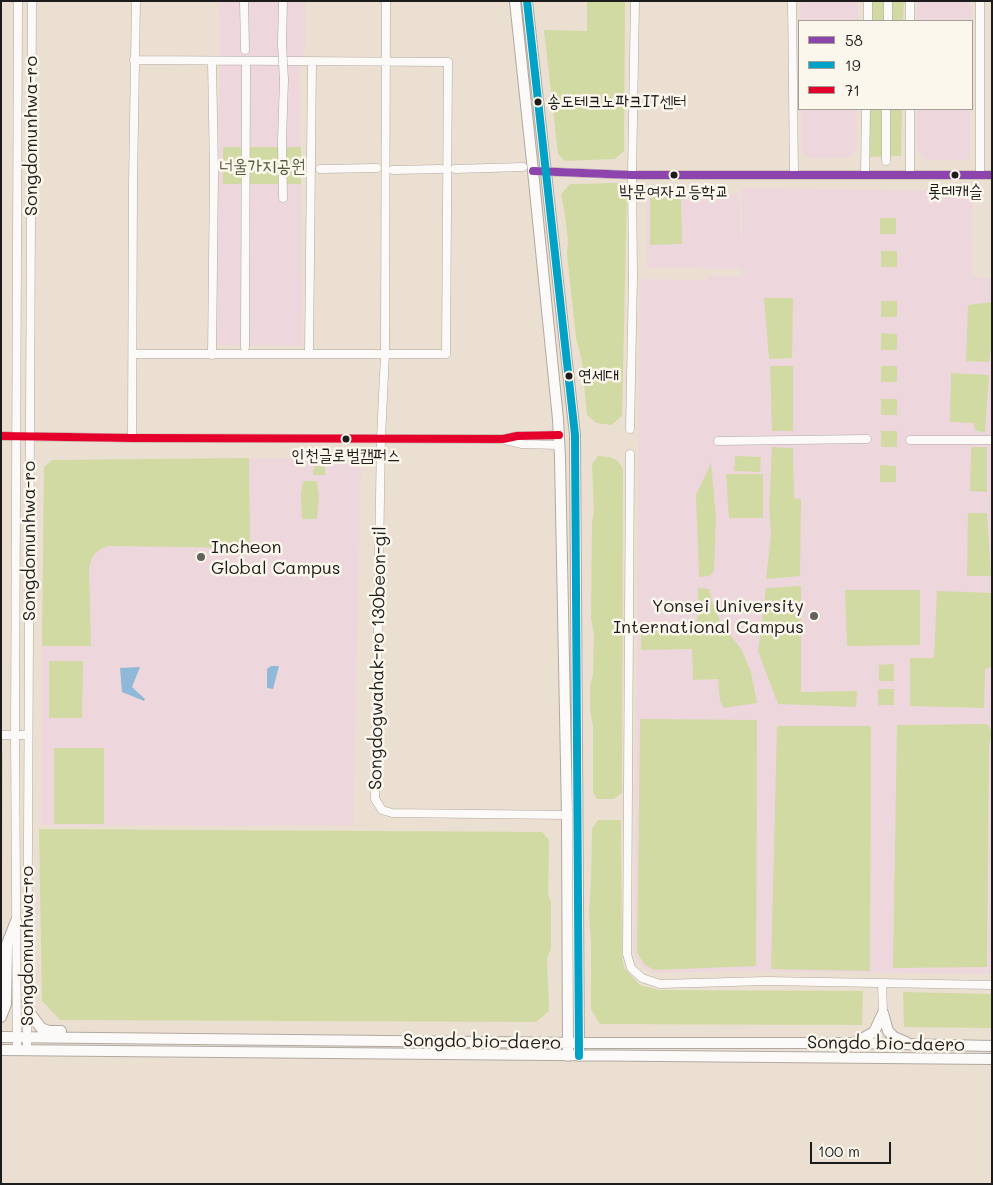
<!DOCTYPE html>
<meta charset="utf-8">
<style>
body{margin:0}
#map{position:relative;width:993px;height:1185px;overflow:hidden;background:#ebdfd1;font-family:Mali,sans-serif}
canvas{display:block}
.frame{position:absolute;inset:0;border:2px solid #1c1c1c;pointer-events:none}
.legend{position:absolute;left:798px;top:20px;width:175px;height:90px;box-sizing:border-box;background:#fbf7ec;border:1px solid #a29f99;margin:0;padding:6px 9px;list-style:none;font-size:15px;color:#1c1c1c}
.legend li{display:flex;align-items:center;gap:10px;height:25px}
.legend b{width:25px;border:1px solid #a29f99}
.scale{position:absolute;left:810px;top:1142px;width:81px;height:22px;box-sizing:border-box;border:2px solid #1c1c1c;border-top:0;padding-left:6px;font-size:15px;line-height:18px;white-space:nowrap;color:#1c1c1c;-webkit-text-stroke:4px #fbf7ec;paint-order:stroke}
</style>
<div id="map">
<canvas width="993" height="1185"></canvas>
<div class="frame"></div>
<ul class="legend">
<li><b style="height:6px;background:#8e44ad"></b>58</li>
<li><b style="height:6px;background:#01a2c5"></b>19</li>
<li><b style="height:6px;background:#e4002b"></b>71</li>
</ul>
<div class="scale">100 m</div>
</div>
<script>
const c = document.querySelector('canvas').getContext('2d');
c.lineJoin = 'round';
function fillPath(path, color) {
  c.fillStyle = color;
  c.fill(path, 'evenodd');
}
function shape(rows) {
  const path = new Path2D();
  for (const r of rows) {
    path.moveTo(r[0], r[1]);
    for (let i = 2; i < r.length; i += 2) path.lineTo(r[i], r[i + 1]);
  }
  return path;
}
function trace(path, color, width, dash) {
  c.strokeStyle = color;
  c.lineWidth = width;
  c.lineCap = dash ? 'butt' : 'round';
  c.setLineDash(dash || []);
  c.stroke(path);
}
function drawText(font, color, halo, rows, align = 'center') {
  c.font = font + ' Mali,"Poor Story",sans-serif';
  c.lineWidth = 5;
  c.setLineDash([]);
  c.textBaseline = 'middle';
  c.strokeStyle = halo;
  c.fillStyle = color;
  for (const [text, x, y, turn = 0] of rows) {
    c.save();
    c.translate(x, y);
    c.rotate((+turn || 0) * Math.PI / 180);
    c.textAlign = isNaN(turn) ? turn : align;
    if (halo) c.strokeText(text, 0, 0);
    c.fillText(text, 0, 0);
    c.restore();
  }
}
const built = shape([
 [219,1,305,1,305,46,300,73,303,346,213,345,220,75],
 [803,1,857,1,858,4,858,21,800,21,800,5],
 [918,1,968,1,972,7,972,21,917,21,917,3],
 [801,109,857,109,856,149,849,157,810,159,801,152],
 [917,109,970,109,970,156,966,161,923,159,917,150],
 [742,188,973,191,972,277,992,278,992,974,730,971,653,973,641,966,634,952,640,279,706,280,707,276,742,276,742,269,647,268,647,195,739,194,742,266],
 [344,458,361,468,353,826,41,825,41,705,44,467,52,460]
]);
const green = shape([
 [587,1,625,1,624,151,615,159,565,161,558,154,544,30,587,31],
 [872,1,904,1,903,21,871,21],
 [870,109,902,109,901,156,870,157],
 [223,147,301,147,301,184,223,184],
 [619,183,627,192,622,416,612,425,596,423,587,415,582,361,576,338,567,254,568,242,565,215,561,194,570,184],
 [650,197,681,197,682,244,650,245],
 [880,218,896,218,896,234,880,234],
 [881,251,897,251,897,267,881,267],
 [764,298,793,298,792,358,769,359],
 [881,301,897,301,897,317,881,317],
 [992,302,992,340,989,362,966,361,968,305],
 [881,333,897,334,897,350,881,350],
 [770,366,793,366,793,431,772,431],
 [881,366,897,366,897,382,881,382],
 [951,373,989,375,985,432,975,431,974,423,950,422],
 [881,399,897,399,897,415,881,415],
 [881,431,897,431,897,447,881,447],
 [772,447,793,448,794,498,801,499,800,576,766,579,771,535,769,507],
 [971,447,987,447,987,492,970,491],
 [598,456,610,457,618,461,623,469,622,793,614,799,597,799,593,792,593,727,590,709,590,685,593,675,594,634,591,619,592,523,594,511,592,464],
 [735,456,761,457,760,472,734,471],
 [249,458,250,548,108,546,99,550,92,557,89,568,91,646,42,646,44,467,52,460],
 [711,463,716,518,714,570,710,576,699,577,696,495],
 [880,465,896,466,896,482,880,482],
 [314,466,325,466,325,475,313,475],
 [726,474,763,474,763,518,729,518],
 [303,481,317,481,319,497,317,519,302,519,301,495],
 [968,513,987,513,991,576,967,576],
 [801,586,801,692,857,691,856,707,778,704,758,651,766,588],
 [698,588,709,589,713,605,721,623,741,649,751,672,757,703,724,708,720,701,718,679,693,680,692,649,641,650,641,626,697,624],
 [845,590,920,590,920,645,847,646],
 [937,591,992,593,992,667,985,669,984,708,910,706,910,658,934,658],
 [49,661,83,661,82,718,49,718],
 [894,664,894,681,879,681,879,665],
 [878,689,894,689,894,705,878,705],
 [640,719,757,720,756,966,654,970,645,965,637,953],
 [987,724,992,732,989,745,987,967,893,968,897,725],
 [777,726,871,726,870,971,771,969],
 [54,748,104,748,104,824,54,824],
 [1,753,3,753,1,987],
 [598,820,621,820,622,955,624,968,640,985,659,990,863,991,862,1025,600,1024,591,1009,591,943,589,911,591,884,592,829],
 [39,829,542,832,549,840,548,894,551,902,551,948,547,958,549,1011,536,1022,60,1020,42,1001],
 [903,992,992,994,992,1028,904,1027]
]);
const water = shape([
 [271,666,279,666,273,689,267,688,267,669],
 [140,667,132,687,145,699,144,701,122,692,120,668]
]);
const minor = shape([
 [244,1,245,50],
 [386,1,385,354,381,438,375,799,382,810,392,813,567,815],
 [792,1,794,175],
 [980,1,980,175],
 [868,21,868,1],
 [888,21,888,1],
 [910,21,910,1],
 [282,44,283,1],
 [212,61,214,171,212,355],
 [886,161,886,109],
 [320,169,377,168],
 [455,169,523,167],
 [393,170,441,169],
 [533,171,632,175,992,175],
 [910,174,910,109],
 [865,175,866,109],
 [283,198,282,141,284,80],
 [245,347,246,67],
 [133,354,446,354,448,62,134,60],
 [309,354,312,61],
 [630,429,633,277,632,175,635,1],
 [1,436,132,438,503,439,517,436,559,435],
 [132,438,133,184,136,1],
 [505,440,522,444,559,445],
 [910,440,992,440],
 [718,441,867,439],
 [630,454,627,954,631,968,642,978,660,984,766,981,992,985],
 [1,735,28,735],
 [882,984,883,1013],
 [17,1050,15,735,18,1],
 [27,1050,32,1]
]);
const major = shape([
 [515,1,533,171,558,419,560,458,567,815,568,1056],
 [527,1,575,435,579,1056],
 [27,1001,30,1013,41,1028,49,1031,61,1031],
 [883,1013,888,1031,894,1037,906,1042],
 [1,1017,6,1004,7,944,16,921],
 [1,1037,579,1043,854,1043,992,1046],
 [856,1042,874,1032,883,1013],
 [1,1050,992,1059]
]);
const minorBridge = shape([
 [282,44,284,80]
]);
const bus1 = shape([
 [533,171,632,175,992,175]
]);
const bus2 = shape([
 [527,1,575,435,579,1056]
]);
const bus3 = shape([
 [1,436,132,438,503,439,517,436,559,435]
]);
const markers = [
 [538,102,4.5,"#1c1c1c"],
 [674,175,4.5,"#1c1c1c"],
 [955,175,4.5,"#1c1c1c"],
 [569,376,4.5,"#1c1c1c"],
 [346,439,4.5,"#1c1c1c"],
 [201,557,5,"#64605b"],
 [814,616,5,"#64605b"]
];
const busNames = [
 ["송도테크노파크IT센터",547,102,"left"],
 ["박문여자고등학교",674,192],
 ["롯데캐슬",955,192],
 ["연세대",578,376,"left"],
 ["인천글로벌캠퍼스",346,456]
];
const streetNames = [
 ["Songdomunhwa-ro",31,136,-90],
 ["Songdomunhwa-ro",29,541,-90],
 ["Songdogwahak-ro 130beon-gil",378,658,-89],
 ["Songdomunhwa-ro",27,946,-90],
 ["Songdo bio-daero",482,1042,1],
 ["Songdo bio-daero",886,1044,1]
];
const parkNames = [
 ["너울가지공원",262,166]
];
const poiNames = [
 ["Incheon",211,547],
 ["Global Campus",211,568],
 ["Yonsei University",804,606,"right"],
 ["International Campus",804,627,"right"]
];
fillPath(built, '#edd7dd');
fillPath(green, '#d1daa2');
fillPath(water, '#90b8d8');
trace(minor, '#b1a9a1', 9);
trace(major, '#b1a9a1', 12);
trace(minor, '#fcfaf8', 8);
trace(major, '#fcfaf8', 10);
trace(minorBridge, '#b1a9a1', 9, []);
trace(minorBridge, '#fcfaf8', 8);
trace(bus1, '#8e44ad', 8);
trace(bus2, '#01a2c5', 8);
trace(bus3, '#e4002b', 8);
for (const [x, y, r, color] of markers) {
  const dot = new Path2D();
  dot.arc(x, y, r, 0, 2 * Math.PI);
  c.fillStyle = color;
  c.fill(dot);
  trace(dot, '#fbf7ec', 2);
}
drawText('17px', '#1c1c1c', '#fbf7ec', busNames);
drawText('18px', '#1c1c1c', '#fbf7ec', streetNames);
drawText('18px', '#545d3d', '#fbf7ec', parkNames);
drawText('18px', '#1c1c1c', '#fbf7ec', poiNames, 'left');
</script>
